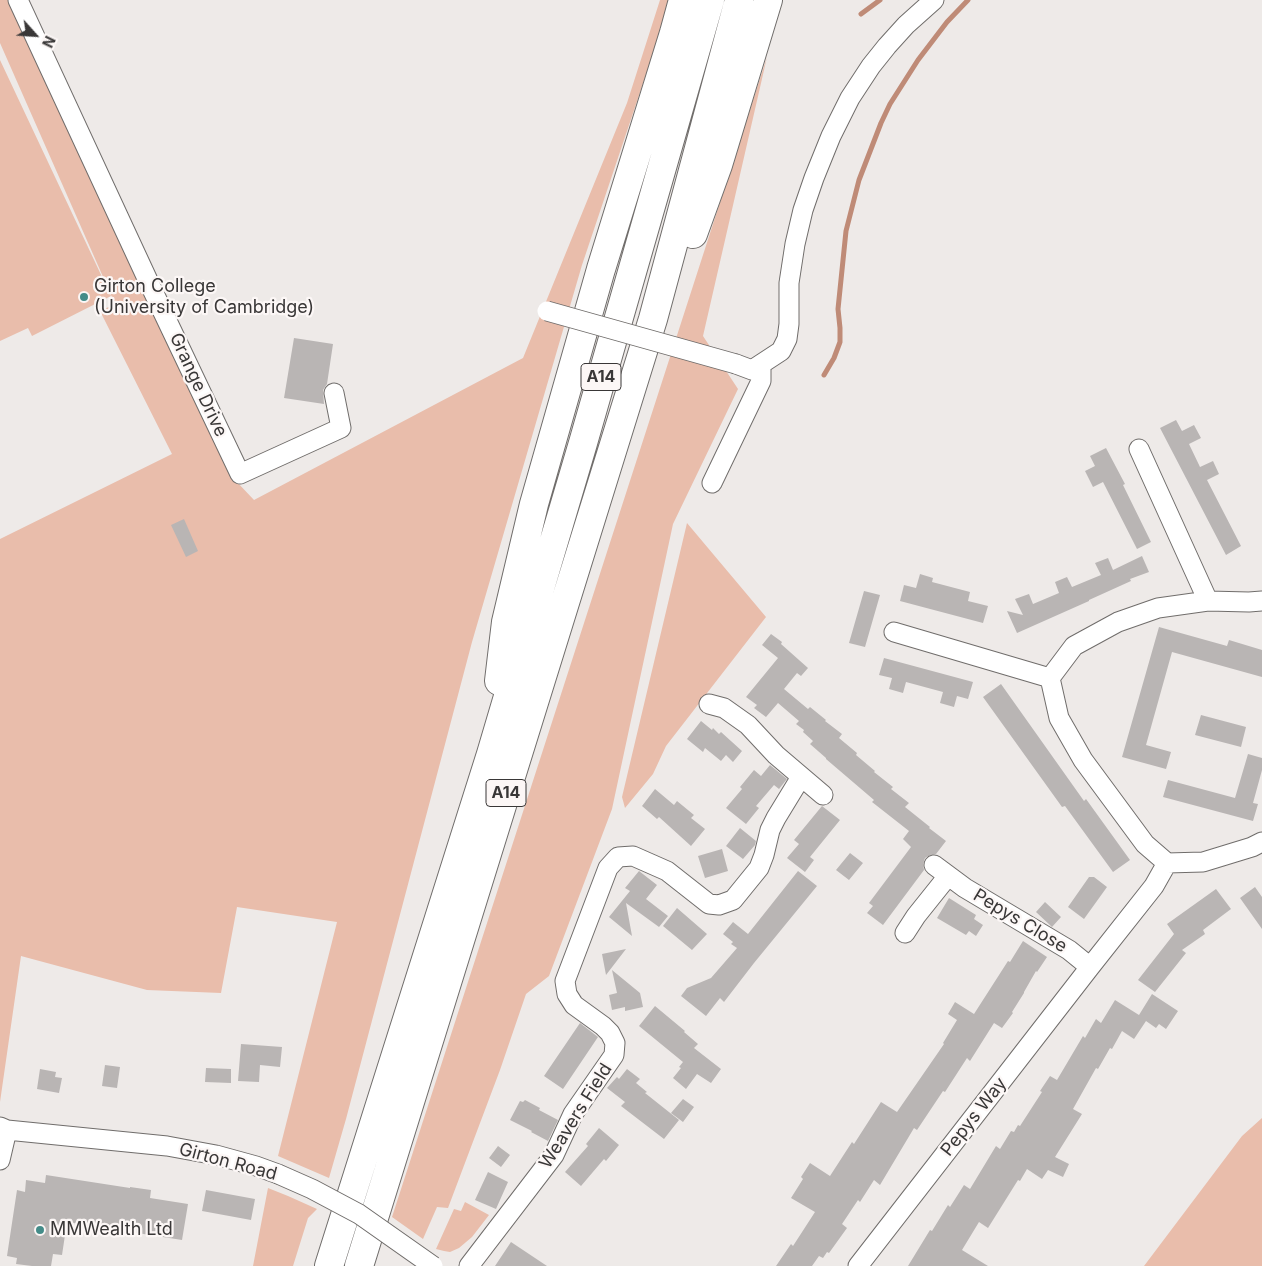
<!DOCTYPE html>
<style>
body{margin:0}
#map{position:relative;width:1262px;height:1266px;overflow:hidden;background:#eeeae8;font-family:Inter,sans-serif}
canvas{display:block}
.north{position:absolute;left:10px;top:10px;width:50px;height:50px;-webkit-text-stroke:4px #fcf7f6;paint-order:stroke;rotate:116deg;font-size:14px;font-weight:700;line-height:20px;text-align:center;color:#393737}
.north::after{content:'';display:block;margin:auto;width:18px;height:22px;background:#393737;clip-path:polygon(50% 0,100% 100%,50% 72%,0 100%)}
</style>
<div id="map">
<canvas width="1262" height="1266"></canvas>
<div class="north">N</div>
</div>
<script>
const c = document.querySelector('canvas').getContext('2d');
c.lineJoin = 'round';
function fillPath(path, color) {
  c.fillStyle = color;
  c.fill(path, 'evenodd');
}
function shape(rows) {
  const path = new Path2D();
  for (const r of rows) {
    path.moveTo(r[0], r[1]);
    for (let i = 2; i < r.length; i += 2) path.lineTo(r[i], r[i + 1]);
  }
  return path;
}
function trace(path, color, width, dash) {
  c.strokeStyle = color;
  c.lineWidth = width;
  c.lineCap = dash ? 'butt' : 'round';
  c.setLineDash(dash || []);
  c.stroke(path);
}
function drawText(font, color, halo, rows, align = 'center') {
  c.font = font + ' Inter,sans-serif';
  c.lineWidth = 4.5;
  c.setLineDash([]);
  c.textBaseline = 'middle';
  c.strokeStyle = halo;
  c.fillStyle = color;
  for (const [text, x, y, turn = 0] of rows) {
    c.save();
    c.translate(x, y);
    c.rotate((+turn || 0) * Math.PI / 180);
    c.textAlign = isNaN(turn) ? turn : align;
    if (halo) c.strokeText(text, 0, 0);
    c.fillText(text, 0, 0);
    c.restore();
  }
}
const green = shape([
 [0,0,9,0,236,481,254,500,523,358,627,103,660,0,671,0,582,265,472,642,346,1119,329,1178,278,1156,337,922,237,907,221,993,147,990,21,956,0,1102,0,539,172,454,100,311,115,304,0,43],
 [767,57,703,336,738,389,673,524,612,809,549,976,526,994,500,1070,448,1208,437,1207,423,1239,392,1217],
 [0,60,111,296,32,336,28,328,0,341],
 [687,523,766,617,666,746,653,774,625,808,622,797],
 [1262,1118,1262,1266,1144,1266,1242,1136],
 [268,1188,288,1196,317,1209,308,1218,293,1266,253,1266],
 [465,1202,489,1215,472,1237,459,1248,450,1252,444,1251,436,1249,454,1209,461,1211]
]);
const stream = shape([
 [861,14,880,0],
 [824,375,834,358,840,342,840,328,838,309,846,231,859,180,881,123,890,104,918,60,947,22,968,0]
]);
const building = shape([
 [294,338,333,344,327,384,323,390,324,404,284,398],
 [1176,420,1182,431,1194,425,1201,438,1189,444,1200,467,1213,461,1219,474,1207,480,1241,546,1226,555,1160,428],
 [1106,448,1125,484,1123,485,1151,542,1137,549,1103,482,1093,487,1085,471,1095,466,1090,456],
 [184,519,198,551,186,557,171,525],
 [1142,556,1149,572,1130,579,1131,581,1089,600,1089,601,1017,633,1007,611,1023,615,1015,599,1029,594,1033,604,1059,593,1055,582,1067,577,1072,587,1101,575,1095,563,1108,558,1113,570],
 [920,574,933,578,932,582,970,592,968,601,988,606,983,623,900,601,904,585,916,588],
 [864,591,880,595,865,647,849,643],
 [1159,627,1227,646,1229,640,1262,650,1262,677,1172,652,1146,745,1171,752,1166,769,1122,757],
 [771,634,782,642,781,644,808,668,801,676,797,673,784,689,808,709,810,707,826,720,825,721,842,734,839,738,857,753,856,755,875,771,874,772,893,787,891,789,909,803,905,807,930,827,929,828,946,841,936,854,930,855,925,858,923,864,924,870,883,925,867,913,873,906,869,903,911,847,903,839,909,831,872,802,874,800,826,759,826,758,810,744,813,741,803,732,804,730,796,724,799,721,778,703,766,717,754,708,757,705,746,697,778,658,762,645],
 [884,658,973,682,968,699,957,696,954,707,940,703,943,692,906,682,903,693,889,689,892,678,879,675],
 [1001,684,1084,801,1086,799,1130,860,1113,872,1065,806,1062,807,983,697],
 [1201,715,1246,727,1241,747,1195,735],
 [701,721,712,730,713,728,719,734,721,732,742,751,733,762,726,755,721,761,705,748,703,752,687,739],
 [1248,754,1262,758,1262,770,1253,803,1258,804,1253,821,1163,797,1168,780,1235,798],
 [770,765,787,779,779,789,774,785,756,806,759,808,746,824,726,808,742,789,740,787,754,770,761,776],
 [655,789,674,805,677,801,694,815,691,818,705,829,691,846,659,817,657,819,642,806],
 [822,806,840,820,810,857,814,860,805,872,787,858,799,844,794,840],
 [740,828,756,841,755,845,743,859,726,846],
 [722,849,728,871,705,878,698,856],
 [850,853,863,863,849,880,836,870],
 [639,871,657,885,646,899,668,916,659,927,626,903,632,936,609,917,630,891,625,888],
 [798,871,817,886,754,963,724,1002,720,998,706,1016,681,996,687,988,711,978,737,948,731,944,733,942,723,934,733,922,748,934],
 [1089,877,1094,877,1107,887,1084,919,1068,907],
 [1255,887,1262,897,1262,929,1240,898],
 [1216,889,1231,909,1203,930,1205,934,1182,950,1186,953,1155,992,1138,980,1174,934,1167,924],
 [949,898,976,915,974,919,983,925,976,936,969,931,966,935,937,918],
 [1045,902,1061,917,1052,927,1036,912],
 [677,908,707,934,692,950,663,926],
 [1023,941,1047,957,1037,972,1036,971,1024,992,1024,993,1012,1012,1013,1013,1002,1028,994,1023,970,1061,967,1058,945,1092,943,1091,917,1130,914,1128,880,1185,874,1180,860,1202,858,1200,842,1224,847,1228,829,1253,827,1252,823,1258,819,1256,812,1266,776,1266,791,1244,793,1246,815,1212,791,1198,803,1179,801,1177,810,1163,830,1176,852,1142,854,1144,881,1102,897,1112,944,1044,943,1043,957,1020,948,1014,955,1002,974,1014,1008,961,1010,962],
 [626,949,606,975,602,954],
 [612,970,640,993,643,1007,625,1011,625,1007,612,1010,609,995,617,993],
 [1152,994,1178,1011,1166,1029,1159,1024,1156,1028,1146,1021,1134,1039,1122,1031,1112,1049,1110,1048,1098,1069,1096,1068,1073,1109,1082,1114,1055,1157,1069,1164,1063,1177,1048,1170,1042,1179,1027,1169,1020,1181,1018,1180,988,1228,979,1222,962,1250,988,1266,908,1266,930,1230,932,1231,948,1205,950,1207,964,1185,970,1189,996,1146,1000,1149,1011,1131,1014,1132,1018,1125,1020,1126,1042,1092,1040,1091,1050,1076,1057,1080,1083,1036,1085,1038,1096,1019,1101,1023,1115,1000,1139,1015],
 [655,1006,685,1031,684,1032,698,1044,694,1048,721,1069,711,1083,697,1074,686,1089,673,1078,681,1068,679,1067,683,1062,639,1026],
 [580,1023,598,1037,563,1089,544,1076],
 [241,1044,282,1047,280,1067,260,1065,259,1082,238,1081],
 [105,1065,120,1067,117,1088,102,1086],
 [206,1068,231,1069,231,1083,205,1082],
 [40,1069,56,1072,55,1077,62,1078,59,1093,37,1089],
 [627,1069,640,1079,636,1083,647,1092,645,1093,679,1120,664,1139,621,1106,625,1102,607,1088,617,1077,619,1079],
 [683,1099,694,1107,683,1122,671,1113],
 [525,1100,540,1108,539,1110,558,1120,548,1141,531,1132,532,1131,510,1120,520,1101,523,1102],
 [599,1128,619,1145,606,1161,604,1159,581,1186,565,1172,588,1146,586,1144],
 [498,1146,510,1155,501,1167,489,1158],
 [488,1172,508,1182,496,1209,475,1200],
 [46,1175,130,1188,130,1187,151,1190,150,1198,188,1204,182,1240,67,1222,62,1255,53,1254,51,1266,32,1266,16,1264,17,1258,7,1256,17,1190,25,1192,26,1180,45,1183],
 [206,1190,255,1199,251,1220,202,1211],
 [511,1242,547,1266,495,1266]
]);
const minor = shape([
 [18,0,151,287,240,474,341,428,334,393],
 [736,364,752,370,781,351,787,339,789,324,789,283,795,244,803,210,814,178,831,136,850,98,871,66,887,46,906,25,934,0],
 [1139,449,1208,601],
 [712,483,761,381,761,364],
 [1262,601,1249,602,1208,601,1158,608,1118,622,1074,646,1050,678,1059,718,1083,760,1145,844,1167,863,1203,862,1252,847,1262,842],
 [894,632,1050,678],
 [709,704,724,708,748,725,776,755,823,795],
 [934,865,965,888,1069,950,1090,967],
 [905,933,916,916,948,876],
 [0,1127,7,1130,167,1146,216,1155,256,1166,278,1174],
 [0,1160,7,1130],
 [469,1266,554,1155,573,1114,614,1055,615,1043,610,1033,603,1026,574,1005,567,994,565,981,608,868,618,857,633,856,667,871,709,904,719,905,733,900,759,868,764,855,770,830,776,818,801,777],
 [858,1266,1090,967,1154,886,1167,863]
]);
const highway = shape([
 [693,234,718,165,768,0],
 [499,681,506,622,534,504,601,269,674,33,683,0],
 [329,1266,491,754,583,443,710,0],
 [359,1266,653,319,739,0]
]);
const minorBridge = shape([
 [547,311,736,364],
 [278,1174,312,1189,359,1214,433,1266]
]);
const markers = [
 [84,297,5,"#448c89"],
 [40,1230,5,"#448c89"]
];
const shields = [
 [601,377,40],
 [506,793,40]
];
const shieldNames = [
 ["A14",601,377],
 ["A14",506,793]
];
const poiNames = [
 ["Girton College",94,287],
 ["(University of Cambridge)",94,308],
 ["MMWealth Ltd",50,1230]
];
const streetNames = [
 ["Grange Drive",198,385,65],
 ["Pepys Close",1020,921,31],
 ["Weavers Field",576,1116,-58],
 ["Pepys Way",974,1117,-52],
 ["Girton Road",228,1162,15]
];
fillPath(green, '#e9bdab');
trace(stream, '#bf8b77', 5);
fillPath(building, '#b9b5b4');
trace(minor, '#706d6b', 21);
trace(highway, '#706d6b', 30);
trace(minor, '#fff', 19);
trace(highway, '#fff', 28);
trace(minorBridge, '#706d6b', 21, []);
trace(minorBridge, '#fff', 19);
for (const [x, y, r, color] of markers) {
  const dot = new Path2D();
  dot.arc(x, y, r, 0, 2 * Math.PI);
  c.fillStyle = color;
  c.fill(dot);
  trace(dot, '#fcf7f6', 2);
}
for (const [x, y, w] of shields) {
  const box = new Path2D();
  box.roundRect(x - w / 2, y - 13.5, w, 27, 4);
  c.fillStyle = '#fcf7f6';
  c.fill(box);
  trace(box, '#393737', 1);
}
drawText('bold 16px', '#393737', null, shieldNames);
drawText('18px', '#393737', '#fcf7f6', poiNames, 'left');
drawText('18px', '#393737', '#fcf7f6', streetNames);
</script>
